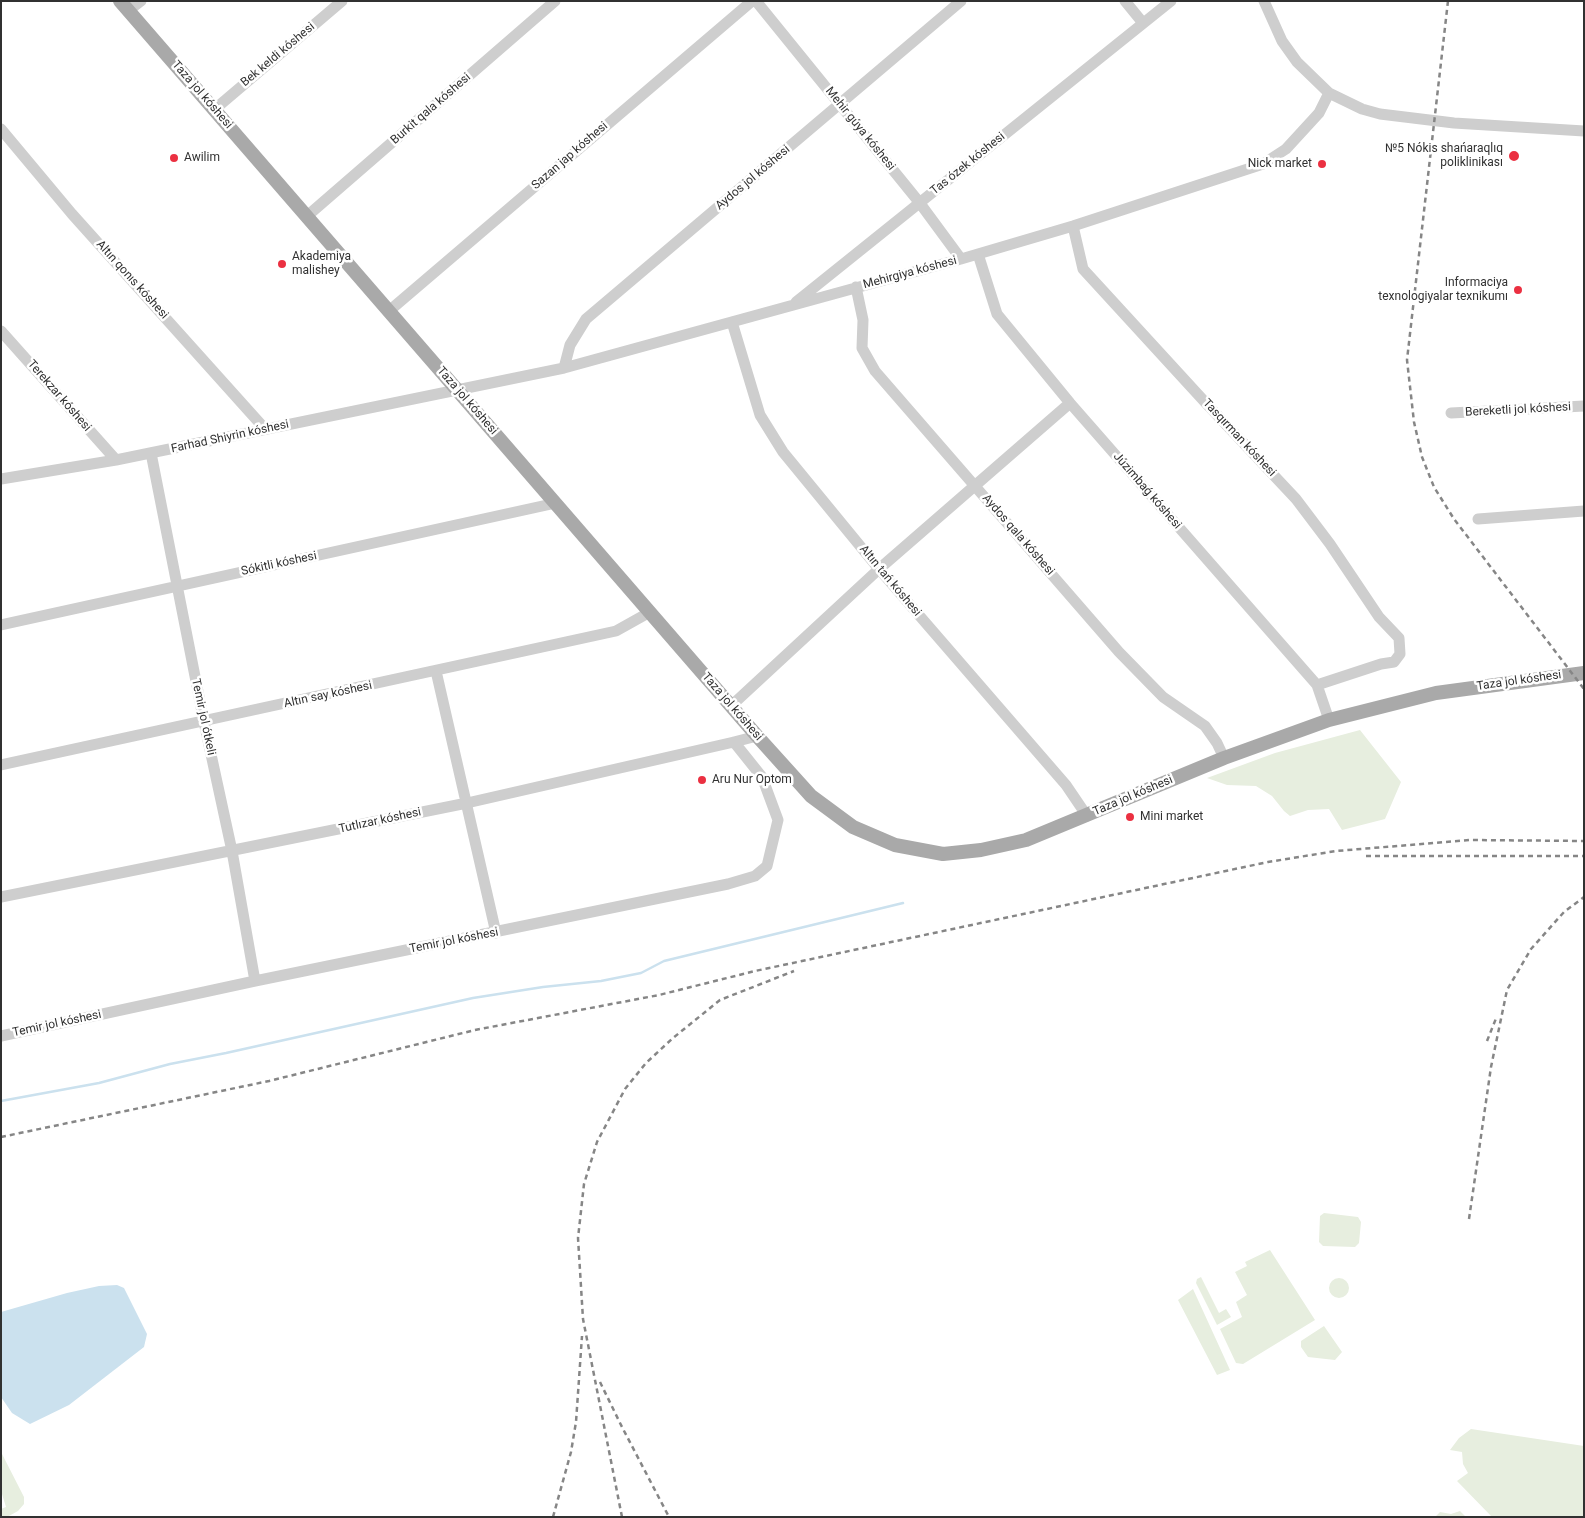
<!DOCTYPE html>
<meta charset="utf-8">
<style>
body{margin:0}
#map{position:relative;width:1585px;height:1518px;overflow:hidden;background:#fff;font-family:Roboto,sans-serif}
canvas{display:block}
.frame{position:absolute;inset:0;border:2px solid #313131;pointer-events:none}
</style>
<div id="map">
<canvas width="1585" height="1518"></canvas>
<div class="frame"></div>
</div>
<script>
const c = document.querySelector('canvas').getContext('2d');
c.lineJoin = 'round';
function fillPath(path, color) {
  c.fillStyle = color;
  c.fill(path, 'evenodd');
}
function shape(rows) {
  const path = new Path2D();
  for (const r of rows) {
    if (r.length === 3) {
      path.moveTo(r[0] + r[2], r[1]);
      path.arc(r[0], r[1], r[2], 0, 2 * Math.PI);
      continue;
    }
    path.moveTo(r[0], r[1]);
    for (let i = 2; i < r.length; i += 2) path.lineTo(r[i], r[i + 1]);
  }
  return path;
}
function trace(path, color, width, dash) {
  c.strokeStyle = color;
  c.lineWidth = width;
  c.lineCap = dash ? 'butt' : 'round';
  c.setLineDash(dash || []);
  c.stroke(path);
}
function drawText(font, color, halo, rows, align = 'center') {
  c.font = font + ' Roboto,sans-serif';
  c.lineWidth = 5;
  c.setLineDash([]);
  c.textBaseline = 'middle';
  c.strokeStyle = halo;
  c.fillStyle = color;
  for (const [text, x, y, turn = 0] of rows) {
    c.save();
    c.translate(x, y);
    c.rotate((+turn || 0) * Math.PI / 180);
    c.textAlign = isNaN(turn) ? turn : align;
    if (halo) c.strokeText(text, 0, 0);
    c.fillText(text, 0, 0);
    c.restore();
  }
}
const green = shape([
 [1360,730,1401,782,1385,819,1342,830,1329,809,1308,810,1290,816,1284,811,1272,796,1256,786,1227,785,1207,778,1275,753],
 [1324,1213,1358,1217,1361,1222,1359,1243,1355,1247,1323,1246,1319,1242,1320,1216],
 [1270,1250,1315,1320,1243,1364,1236,1363,1220,1329,1242,1317,1236,1302,1247,1295,1235,1272,1247,1266,1245,1262],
 [1201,1277,1219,1313,1226,1309,1231,1317,1217,1325,1196,1283,1197,1279],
 [1339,1288,10],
 [1193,1289,1230,1370,1217,1375,1178,1300],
 [1324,1326,1342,1352,1335,1360,1308,1357,1301,1347,1301,1341,1304,1339],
 [1471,1429,1584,1446,1584,1517,1492,1517,1457,1481,1468,1473,1463,1464,1462,1452,1450,1450,1459,1438],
 [1,1452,24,1497,24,1504,18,1511,7,1517,1,1517,1,1509,6,1507,2,1494],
 [1460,1511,1466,1517,1435,1517,1440,1512,1451,1514]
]);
const water = shape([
 [117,1285,124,1288,147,1334,144,1347,69,1405,30,1424,12,1413,1,1397,1,1312,67,1293,99,1286]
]);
const stream = shape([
 [1,1101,99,1083,170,1064,226,1053,473,998,543,987,601,981,641,973,664,961,903,903]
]);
const minor = shape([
 [756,1,919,202,961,259],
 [1125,1,1143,23],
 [1264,1,1282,41,1297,62,1329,93,1362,109,1380,114,1454,123,1584,131],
 [128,11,141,1],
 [215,109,342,1],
 [1,129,72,214,265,429],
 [306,217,555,1],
 [1073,226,1083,269,1204,401,1296,499,1330,544,1379,617,1399,638,1400,654,1394,662,1381,664,1317,685],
 [978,254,997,314,1070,403,1317,685,1329,720],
 [856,287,863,320,862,348,875,371,1119,652,1163,697,1205,726,1217,743,1224,758],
 [796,302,1171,1],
 [389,311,752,1],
 [732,322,760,415,783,452,879,569,1066,785,1087,816],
 [1,331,116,460],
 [564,368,570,345,586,319,961,1],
 [1451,413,1584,406],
 [151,453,204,722,232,851,255,981],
 [1,479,116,460,564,368,961,259,1073,226,1263,164,1286,149,1319,113,1329,93],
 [1478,519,1584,511],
 [1,625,556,503],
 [436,671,496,933],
 [731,706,879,569,1070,403],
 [1,765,616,631,650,612],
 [1,897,467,803,734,742,757,736],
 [1,1036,255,981,728,884,755,876,767,866,778,820,762,777,734,742]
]);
const major = shape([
 [120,1,757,736,811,796,853,827,895,845,943,854,981,850,1026,840,1224,758,1329,720,1436,693,1584,673]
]);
const rail = shape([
 [1448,1,1407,360,1414,422,1422,457,1434,487,1454,519,1584,689],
 [1366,856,1584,856],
 [1487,1041,1497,1016],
 [1,1137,269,1081,475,1030,659,995,755,971,1268,862,1336,851,1470,840,1584,841],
 [1469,1219,1491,1067,1507,990,1531,949,1564,912,1584,897],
 [600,1382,622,1427,669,1517],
 [553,1517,571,1452,576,1422,582,1336],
 [622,1517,583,1319,578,1238,584,1184,597,1142,625,1089,646,1063,673,1038,720,1000,794,971]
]);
const markers = [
 [1514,156,6,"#eb3041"],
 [174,158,5,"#eb3041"],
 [1322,164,5,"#eb3041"],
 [282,264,5,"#eb3041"],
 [1518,290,5,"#eb3041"],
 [702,780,5,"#eb3041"],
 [1130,817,5,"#eb3041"]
];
const streetNames = [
 ["Bek keldi kóshesi",278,55,-40],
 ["Taza jol kóshesi",202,95,49],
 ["Burkit qala kóshesi",431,109,-41],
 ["Mehir gúyа kóshesi",860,129,51],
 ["Sazan jap kóshesi",570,156,-41],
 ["Tas ózek kóshesi",968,164,-39],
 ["Aydos jol kóshesi",753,178,-40],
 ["Mehirgiya kóshesi",910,273,-15],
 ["Altın qonıs kóshesi",132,280,48],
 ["Terekzar kóshesi",59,396,49],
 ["Taza jol kóshesi",467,401,49],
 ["Bereketli jol kóshesi",1518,410,-3],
 ["Farhad Shiyrin kóshesi",230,437,-12],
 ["Tasqırman kóshesi",1239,438,47],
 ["Júzimbaǵ kóshesi",1147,491,49],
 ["Aydos qala kóshesi",1018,535,49],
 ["Sókitli kóshesi",279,564,-12],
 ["Altın tań kóshesi",890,581,50],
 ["Taza jol kóshesi",1519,681,-8],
 ["Altın say kóshesi",328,695,-12],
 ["Taza jol kóshesi",732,707,49],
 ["Temir jol ótkeli",203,717,78],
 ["Taza jol kóshesi",1133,796,-23],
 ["Tutlızar kóshesi",380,821,-12],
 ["Temir jol kóshesi",454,941,-11],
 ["Temir jol kóshesi",57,1024,-12]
];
const poiNames = [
 ["№5 Nókis shańaraqlıq",1503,149,"right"],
 ["poliklinikası",1503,163,"right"],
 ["Awilim",184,158],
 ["Nick market",1312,164,"right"],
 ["Akademiya",292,257],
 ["malishey",292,271],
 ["Informaciya",1508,283,"right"],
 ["texnologiyalar texnikumı",1508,297,"right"],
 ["Aru Nur Optom",712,780],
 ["Mini market",1140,817]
];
fillPath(green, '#e7eedf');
fillPath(water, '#cbe1ee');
trace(stream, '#cbe1ee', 2.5);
trace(minor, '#cecece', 11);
trace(major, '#a9a9a9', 14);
trace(rail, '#868686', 2.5, [5, 4]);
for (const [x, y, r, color] of markers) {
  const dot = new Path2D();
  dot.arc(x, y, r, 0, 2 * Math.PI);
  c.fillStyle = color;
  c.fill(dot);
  trace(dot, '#fff', 2);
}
drawText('12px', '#313131', '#fff', streetNames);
drawText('12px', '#313131', '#fff', poiNames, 'left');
</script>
